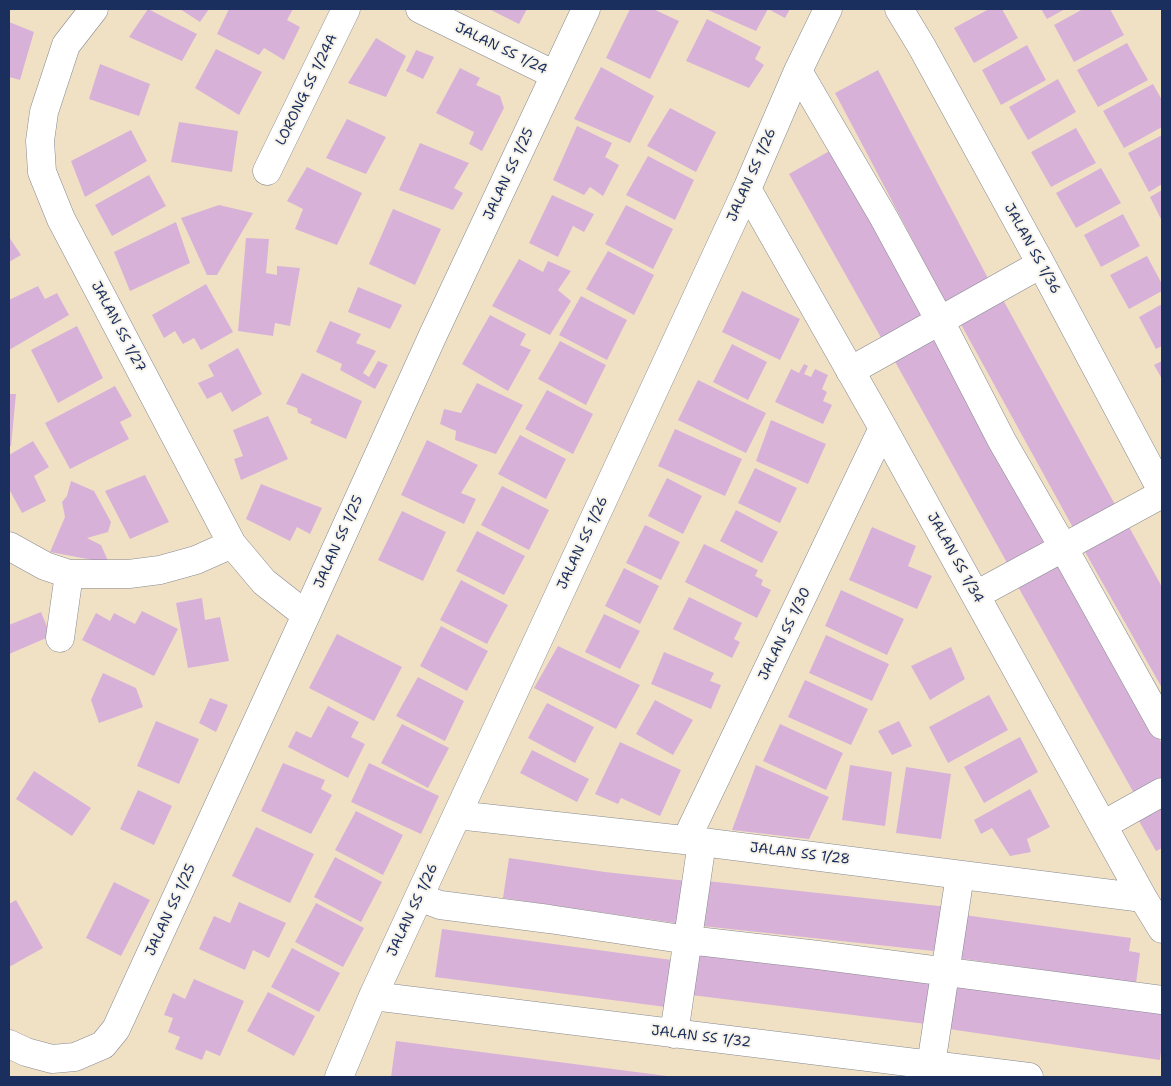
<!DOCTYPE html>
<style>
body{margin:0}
#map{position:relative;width:1171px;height:1086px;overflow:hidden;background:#f0e1c4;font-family:"Shantell Sans",sans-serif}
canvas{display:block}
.frame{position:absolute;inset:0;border:10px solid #1b2f5e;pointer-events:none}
</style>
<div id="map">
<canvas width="1171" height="1086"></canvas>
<div class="frame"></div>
</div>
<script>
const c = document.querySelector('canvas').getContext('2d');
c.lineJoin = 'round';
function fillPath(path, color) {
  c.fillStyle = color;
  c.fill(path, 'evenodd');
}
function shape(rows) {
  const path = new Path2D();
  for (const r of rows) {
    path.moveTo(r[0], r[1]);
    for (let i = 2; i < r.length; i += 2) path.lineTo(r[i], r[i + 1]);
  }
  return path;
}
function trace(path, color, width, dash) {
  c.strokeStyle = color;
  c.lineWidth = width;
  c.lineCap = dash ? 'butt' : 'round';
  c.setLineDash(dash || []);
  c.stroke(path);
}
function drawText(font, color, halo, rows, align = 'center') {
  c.font = font + ' "Shantell Sans",sans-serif';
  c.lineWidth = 4;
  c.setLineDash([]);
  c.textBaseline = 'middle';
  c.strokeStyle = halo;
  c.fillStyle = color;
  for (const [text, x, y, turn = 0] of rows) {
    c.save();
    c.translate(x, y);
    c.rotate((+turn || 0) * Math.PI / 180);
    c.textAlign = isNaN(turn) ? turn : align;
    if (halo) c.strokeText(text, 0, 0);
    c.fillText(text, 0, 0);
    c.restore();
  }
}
const building = shape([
 [148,9,197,34,182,61,129,37],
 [180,9,209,9,200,22],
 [229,9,293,9,287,20,300,27,284,60,264,48,259,55,217,34],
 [489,9,527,9,519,24],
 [630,9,653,9,679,21,650,79,606,58],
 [709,9,790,9,785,18,768,9,756,31,708,10],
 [989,9,1002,9,1018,38,974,63,954,28],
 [1041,9,1065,9,1047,19],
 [1083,9,1110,9,1124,35,1074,62,1054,25],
 [707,19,761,47,755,59,764,65,749,88,686,61],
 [9,22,34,32,20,80,9,77],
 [376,38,406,56,386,97,348,83],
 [1127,43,1148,80,1098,107,1077,70],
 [1027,45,1046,80,1001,105,982,70],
 [216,49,262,72,239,115,195,88],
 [416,50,434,57,423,79,406,71],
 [100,64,150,84,139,116,89,99],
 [601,67,654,96,630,143,574,119],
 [460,68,480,78,476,85,500,96,504,108,482,151,469,144,474,132,436,113],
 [878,70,991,284,948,307,835,93],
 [1058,79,1076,112,1028,140,1009,107],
 [1153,84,1162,100,1162,127,1124,148,1103,111],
 [670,108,716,132,696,172,647,146],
 [347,119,386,137,366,174,326,158],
 [179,122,238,131,232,172,171,162],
 [577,126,612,143,605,157,619,165,603,196,590,187,584,195,553,180],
 [1076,128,1096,163,1051,187,1031,152],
 [131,130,147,161,85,197,71,161],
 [1162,135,1162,184,1149,192,1128,153],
 [420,143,469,163,454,188,463,193,453,210,399,190],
 [833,149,928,319,884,343,789,174],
 [648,156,694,180,675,220,626,195],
 [307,167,362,193,337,245,295,229,303,209,287,201],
 [1101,168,1121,203,1076,228,1056,193],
 [149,175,166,206,112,236,95,205],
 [1162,190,1162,221,1150,197],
 [552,195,594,214,584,232,573,226,558,257,529,243],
 [219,205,253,213,217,275,207,275,181,218],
 [626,205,673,229,653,269,605,244],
 [393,209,441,229,415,285,369,264],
 [1123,214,1140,246,1101,267,1084,235],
 [176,222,190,263,130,291,114,252],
 [9,237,21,255,9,262],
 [246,238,269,239,266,273,277,275,277,266,300,268,290,326,275,323,273,336,238,331],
 [608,251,654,275,634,315,586,289],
 [1147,256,1162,284,1162,291,1129,309,1110,275],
 [519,259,543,272,548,261,571,271,558,290,571,301,550,335,492,306],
 [206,284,233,332,201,350,194,338,183,344,175,331,164,338,152,315],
 [38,286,45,299,57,293,69,315,9,350,9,300],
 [358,287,402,305,390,329,348,312],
 [742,291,800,319,780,360,722,332],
 [581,296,627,320,607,360,559,335],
 [1001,296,1118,510,1076,533,958,319],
 [1162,304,1162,346,1156,349,1139,317],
 [490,315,526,334,520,345,531,350,508,391,462,364],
 [330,321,361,334,356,343,376,351,363,373,369,377,378,361,388,365,375,389,340,370,342,364,316,352],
 [77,326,103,378,58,403,31,350],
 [934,335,1052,547,1011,570,893,358],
 [560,341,606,365,586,405,538,379],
 [732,344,767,362,748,400,713,382],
 [238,348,262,394,232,412,221,392,207,399,198,383,214,376,208,365],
 [1162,361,1162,379,1154,365],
 [804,364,808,366,804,374,811,377,815,369,828,375,822,389,827,392,823,401,832,405,823,424,775,402,791,369,799,373],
 [302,373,362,401,346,439,310,423,312,419,298,413,297,408,286,404],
 [698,380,766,413,746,453,678,420],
 [477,383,523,405,496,454,455,440,456,431,440,424,444,409,461,413],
 [115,386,132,416,120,422,129,439,70,469,45,423],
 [547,390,593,414,573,454,525,429],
 [9,394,16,394,11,446,9,446],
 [268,416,288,459,241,480,234,459,243,456,233,430],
 [771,420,826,444,808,484,756,461],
 [675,429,742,459,725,496,658,466],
 [520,435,566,459,546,499,498,474],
 [427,440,478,465,461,493,476,499,464,524,401,495],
 [33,441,49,467,34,476,46,501,22,513,9,489,9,455],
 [755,468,797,488,780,523,738,503],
 [145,475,169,522,130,539,105,491],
 [667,478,702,496,683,534,648,516],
 [71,481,94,491,111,522,108,532,87,538,101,545,109,563,50,552,65,517,62,502,67,496],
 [261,484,322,508,310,534,297,527,290,541,246,519],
 [502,486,549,510,529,550,481,525],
 [736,510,778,532,762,563,720,541],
 [402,511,446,532,423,581,378,560],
 [645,525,680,542,661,580,626,563],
 [1128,525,1162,587,1162,688,1084,550],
 [872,527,916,546,908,566,932,576,917,609,849,580],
 [477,531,525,556,504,595,456,571],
 [704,544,758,570,755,576,763,580,761,585,771,590,757,618,685,582],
 [1059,561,1162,744,1162,779,1135,795,1017,585],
 [624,568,659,586,640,624,605,606],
 [461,580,508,605,487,644,440,620],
 [841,590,904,619,887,655,825,626],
 [689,597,742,623,734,639,740,642,732,658,673,629],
 [202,598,205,620,220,617,229,661,188,668,176,603],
 [142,611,178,629,154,676,82,640,96,613,110,621,114,613,135,624],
 [41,612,51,636,9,654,9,625],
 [604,614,640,631,620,669,585,652],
 [441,626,488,651,467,691,420,666],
 [337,634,402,667,374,721,309,688],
 [826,635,889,664,872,701,809,673],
 [558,646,640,685,616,729,534,688],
 [951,647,965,679,930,700,911,666],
 [664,652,714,673,710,681,721,685,711,709,651,684],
 [103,673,136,688,143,707,99,723,91,700],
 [418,677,464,701,445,741,396,716],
 [805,680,868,709,851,745,788,717],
 [989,695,1008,730,948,763,929,727],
 [210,698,228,705,216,732,199,723],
 [655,700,693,720,673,755,636,734],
 [547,703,594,727,575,763,528,738],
 [328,706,359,722,351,737,365,744,348,778,288,747,296,731,311,738],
 [156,721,199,739,179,784,137,766],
 [899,721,912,746,892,755,878,731],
 [402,724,449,748,428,788,381,763],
 [780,724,843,753,826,790,763,761],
 [1020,737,1038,772,984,803,964,767],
 [620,742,681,770,660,816,621,798,618,804,595,794],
 [532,750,589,779,577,802,520,773],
 [283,763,325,780,321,789,332,795,311,834,261,811],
 [369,763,439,796,421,834,351,802],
 [756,765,829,797,809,839,732,830],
 [850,765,892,772,885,826,842,820],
 [906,767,951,774,941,839,896,833],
 [34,771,91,808,72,836,16,799],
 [1030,789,1050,827,1027,839,1031,852,1010,856,992,828,981,834,974,820],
 [138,790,172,806,154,845,120,829],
 [1162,799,1162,848,1156,851,1135,814],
 [356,811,403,835,383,875,335,850],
 [256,827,314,854,290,903,232,876],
 [335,857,382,882,361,922,314,897],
 [509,858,605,872,687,881,682,924,503,898],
 [707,881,948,907,943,952,702,926],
 [114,882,150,900,121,956,86,938],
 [16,900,43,948,9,967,9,904],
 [239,902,286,923,269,958,253,950,245,970,199,949,214,916,230,923],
 [316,903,364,928,343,967,295,942],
 [964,915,1131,938,1129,951,1140,953,1136,983,957,958],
 [442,929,672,960,666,1007,435,977],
 [698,947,940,979,934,1025,691,995],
 [292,948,340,973,319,1012,271,987],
 [194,979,244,1001,220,1056,206,1050,202,1060,175,1049,180,1037,168,1032,173,1018,164,1015,173,993,185,999],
 [956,982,1162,1012,1162,1042,1160,1060,949,1029],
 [268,992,315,1016,294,1056,247,1031],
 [396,1041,667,1076,667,1077,391,1077]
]);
const minor = shape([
 [94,9,66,45,44,112,40,141,42,172,61,219,232,544,264,582,306,615],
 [420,9,555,75],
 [899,9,922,47,1041,264,1162,491],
 [798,71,884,218,940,321,1002,441,1063,547,1162,725],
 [267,171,346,9],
 [747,189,883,428,1143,898,1162,929],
 [850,371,1041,264],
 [9,546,45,566,69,574,129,574,160,570,196,560,232,544],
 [976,595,1162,494],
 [60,638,69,574],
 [457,815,702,842,1143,898],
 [1103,825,1162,792],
 [686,840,883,428],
 [419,897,440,905,549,919,688,940,818,955,1162,1000],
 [373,996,1029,1077],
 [674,1034,702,842],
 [9,1044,26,1052,52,1059,75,1057,103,1045,116,1029,306,615,433,335,586,9],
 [931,1065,960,875],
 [339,1077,373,996,747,189,798,71,828,9]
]);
const streetNames = [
 ["JALAN SS 1/24",501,49,26],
 ["LORONG SS 1/24A",307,90,-64],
 ["JALAN SS 1/25",509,174,-65],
 ["JALAN SS 1/26",752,175,-66],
 ["JALAN SS 1/36",1032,249,61],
 ["JALAN SS 1/27",118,327,62],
 ["JALAN SS 1/25",339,542,-66],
 ["JALAN SS 1/26",583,543,-65],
 ["JALAN SS 1/34",955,558,61],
 ["JALAN SS 1/30",785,634,-64],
 ["JALAN SS 1/28",800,854,7],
 ["JALAN SS 1/25",171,910,-65],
 ["JALAN SS 1/26",413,910,-65],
 ["JALAN SS 1/32",701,1037,7]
];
fillPath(building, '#d8b1d9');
trace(minor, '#868891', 29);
trace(minor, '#fff', 28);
drawText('14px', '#1b2f5e', '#f7f3e8', streetNames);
</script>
